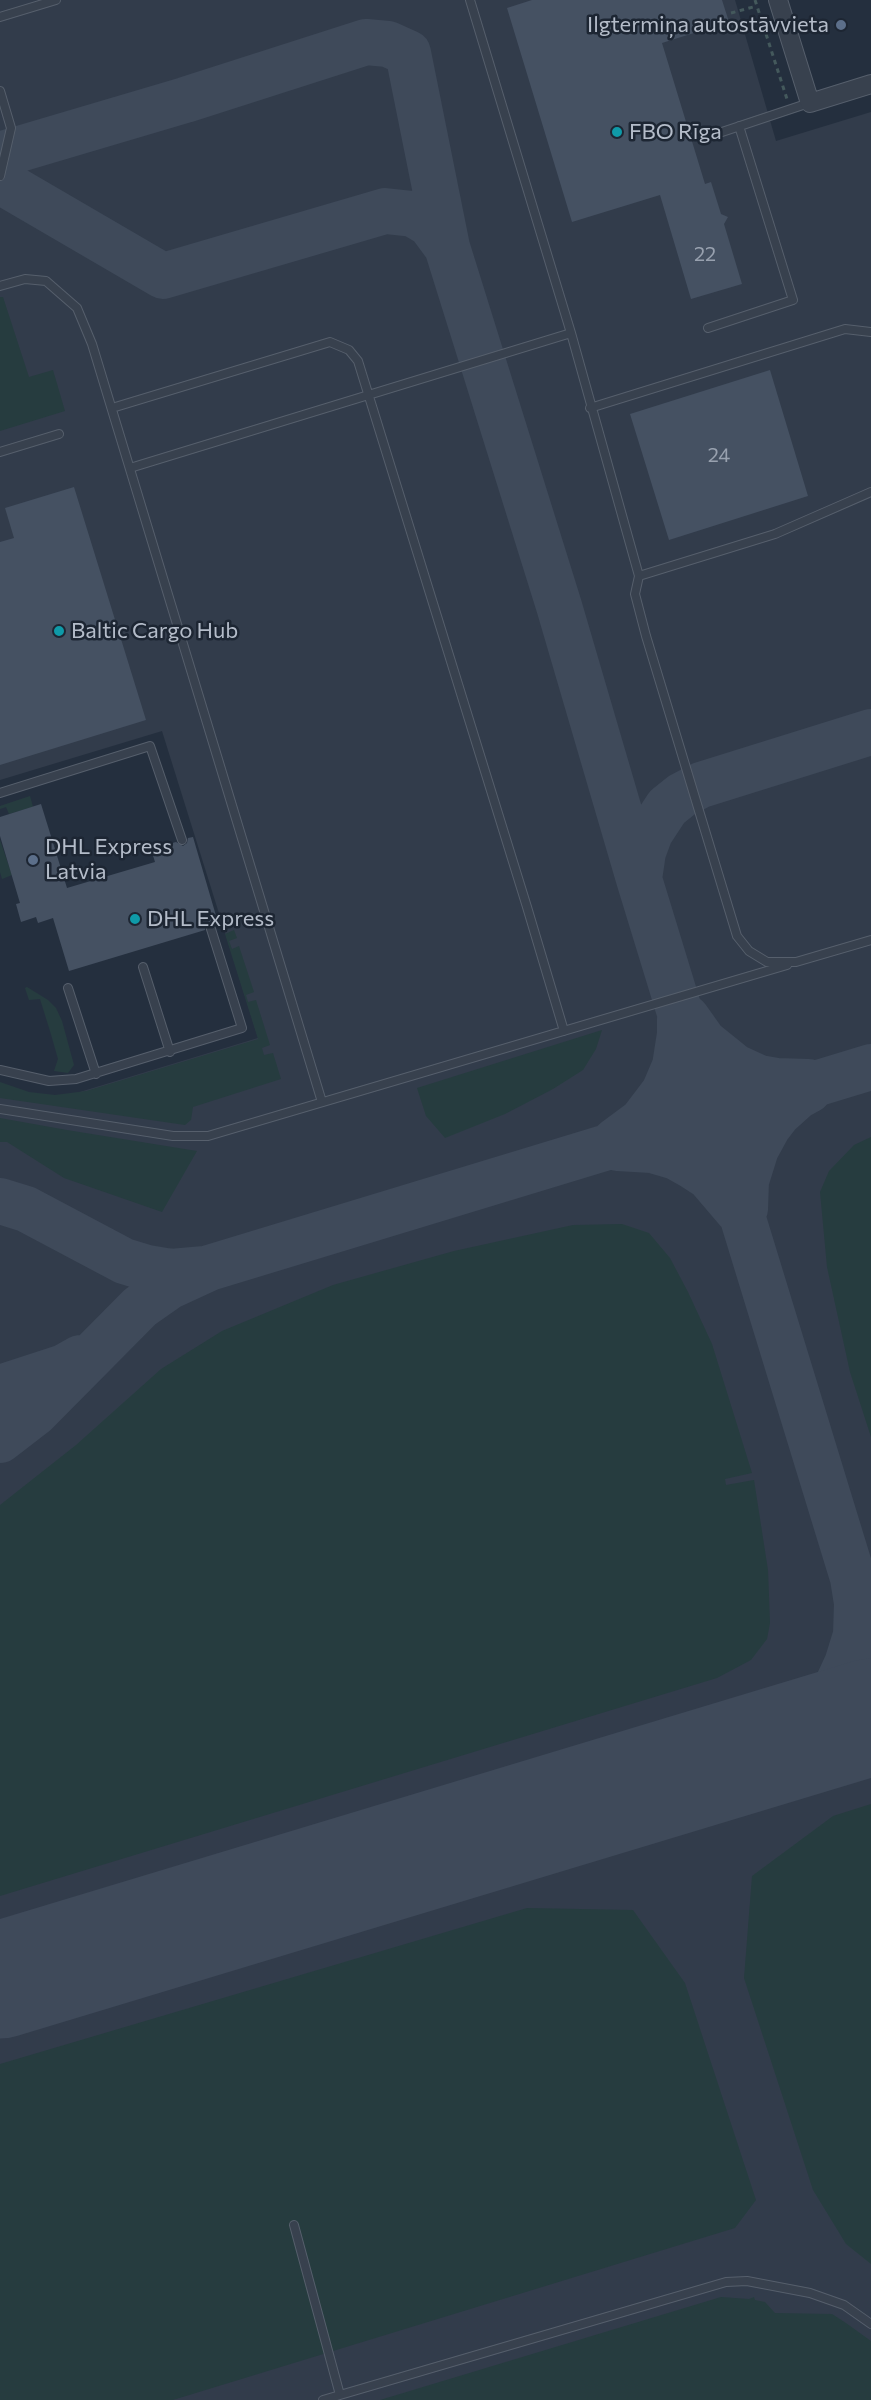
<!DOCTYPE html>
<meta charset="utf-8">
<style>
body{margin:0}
canvas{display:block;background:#242f3e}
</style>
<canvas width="871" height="2400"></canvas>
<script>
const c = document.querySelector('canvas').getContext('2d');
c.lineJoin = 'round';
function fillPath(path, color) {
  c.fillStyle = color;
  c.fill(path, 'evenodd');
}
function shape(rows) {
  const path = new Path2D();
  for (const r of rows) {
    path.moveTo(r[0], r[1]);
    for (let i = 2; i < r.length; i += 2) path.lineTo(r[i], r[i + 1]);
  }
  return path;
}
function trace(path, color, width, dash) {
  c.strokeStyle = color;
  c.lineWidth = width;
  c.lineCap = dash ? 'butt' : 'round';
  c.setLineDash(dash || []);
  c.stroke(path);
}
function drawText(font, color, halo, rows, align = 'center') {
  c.font = font + ' Commissioner,sans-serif';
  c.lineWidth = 5;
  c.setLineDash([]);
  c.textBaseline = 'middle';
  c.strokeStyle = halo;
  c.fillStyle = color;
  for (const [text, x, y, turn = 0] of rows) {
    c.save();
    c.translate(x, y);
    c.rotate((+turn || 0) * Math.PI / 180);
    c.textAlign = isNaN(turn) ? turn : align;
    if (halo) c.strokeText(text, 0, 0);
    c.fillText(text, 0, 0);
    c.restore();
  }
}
const airport = shape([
 [0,0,735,0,776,141,871,112,871,2400,0,2400,0,1086,47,1102,258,1038,162,731,0,780]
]);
const green = shape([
 [0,297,3,297,29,377,53,370,65,411,0,431],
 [30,796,33,807,9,814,6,807,0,809,0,806],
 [0,840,12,875,2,879,0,872],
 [234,930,237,938,229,941,232,949,239,946,254,992,246,995,248,1002,256,1000,270,1045,262,1048,264,1055,273,1053,281,1079,193,1107,191,1120,185,1125,0,1098,0,1082,29,1092,55,1095,86,1091,258,1039,225,934],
 [27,987,48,1000,56,1008,62,1021,74,1065,68,1073,54,1071,58,1059,50,1031,40,999,29,1000,25,988],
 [602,1030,596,1049,583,1070,553,1089,505,1114,445,1138,426,1116,417,1088],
 [0,1118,67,1130,197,1151,162,1212,64,1178,7,1142,0,1142],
 [871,1137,871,1437,850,1372,827,1267,820,1192,829,1171,854,1145],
 [622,1224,649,1233,670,1258,688,1292,712,1344,752,1473,725,1479,726,1485,754,1480,768,1570,770,1623,767,1639,751,1660,717,1678,0,1896,0,1505,76,1445,161,1369,222,1331,333,1285,454,1251,573,1225],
 [871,1804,871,2264,846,2244,813,2190,744,1978,752,1876,833,1816],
 [527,1908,633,1910,685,1983,756,2200,735,2228,173,2400,0,2400,0,2064],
 [721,2297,749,2299,754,2297,755,2300,765,2302,775,2313,832,2314,846,2323,871,2341,871,2400,380,2400]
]);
const taxiway = shape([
 [0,158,6,153,185,100,366,42,388,44,408,53,447,247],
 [0,181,163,276,385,211,413,214,430,224,447,247,559,606,639,879,853,1578,857,1603,856,1635,847,1664,835,1690,820,1710,800,1727,776,1742,754,1752],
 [639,879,643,852,650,833,667,807,682,795,701,785,871,732],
 [687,1018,704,1042,735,1067,759,1078,776,1081,808,1082],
 [615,1141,642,1121,664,1092,675,1066,680,1034,680,1019],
 [618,1148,652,1150,676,1157,692,1166,709,1177,738,1211],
 [0,1201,26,1209,124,1261,147,1268,171,1272,205,1269],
 [745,1209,746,1181,756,1149,768,1127,778,1114,798,1096,809,1090],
 [0,1388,64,1367,80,1358],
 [0,1440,35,1413,140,1307,170,1286,209,1268,871,1067]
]);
const runway = shape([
 [0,1980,871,1717]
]);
const building = shape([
 [532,0,722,0,729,22,662,43,705,184,711,182,721,214,728,217,724,224,742,284,691,299,660,195,572,222,507,8],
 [770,370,808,496,669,540,630,414],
 [74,487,146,720,0,765,0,542,14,538,5,508],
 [41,804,67,888,155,862,151,849,176,842,183,846,187,843,188,838,193,837,219,926,210,923,206,925,205,930,69,971,53,918,38,923,36,917,21,922,16,904,20,903,0,836,0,817]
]);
const path = shape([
 [755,0,787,99],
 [731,13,757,6]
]);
const service = shape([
 [470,0,571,333,639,576,635,594,646,636,737,936,749,951,767,962,796,962,871,940],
 [0,17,56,0],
 [0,91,11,128,0,176],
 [719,133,809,103],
 [0,286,25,279,46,281,77,308,92,344,322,1102],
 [708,328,793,300,739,126],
 [112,408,330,342,349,350,358,361,527,907,564,1031],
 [590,408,845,329,871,332],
 [0,452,59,434],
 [130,468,571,333],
 [639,576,775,534,871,492],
 [0,793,150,746,182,840],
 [143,967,170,1052],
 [68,988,96,1074],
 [0,1070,49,1081,76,1079,242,1028,211,929],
 [0,1109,173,1136,208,1136,787,965],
 [294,2225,340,2395,323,2400],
 [340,2395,726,2282,747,2281,810,2293,844,2305,871,2324]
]);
const tertiary = shape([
 [778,0,810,103,871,84]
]);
const markers = [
 [841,25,6,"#5c6f8a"],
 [617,132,6,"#0f9aa8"],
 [59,631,6,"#0f9aa8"],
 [33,860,6,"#5c6f8a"],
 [135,919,6,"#0f9aa8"]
];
const numberNames = [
 ["22",705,254],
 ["24",719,455]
];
const poiNames = [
 ["Ilgtermiņa autostāvvieta",829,25,"right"],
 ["FBO Rīga",629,132],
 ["Baltic Cargo Hub",71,631],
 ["DHL Express",45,847],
 ["Latvia",45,872],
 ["DHL Express",147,919]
];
fillPath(airport, '#323c4b');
fillPath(green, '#263c3f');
trace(taxiway, '#3f4a5a', 46);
trace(runway, '#3f4a5a', 117);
fillPath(building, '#455162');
trace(service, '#565f6c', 10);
trace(tertiary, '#565f6c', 20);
trace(path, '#44595c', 3, [4.5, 4.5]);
trace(service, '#38414e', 8);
trace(tertiary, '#38414e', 18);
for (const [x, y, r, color] of markers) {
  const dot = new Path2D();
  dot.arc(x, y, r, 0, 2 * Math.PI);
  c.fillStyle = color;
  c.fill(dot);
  trace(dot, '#1d2633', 2);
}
drawText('20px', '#98a1af', null, numberNames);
drawText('22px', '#b4bcc9', '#1d2633', poiNames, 'left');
</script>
